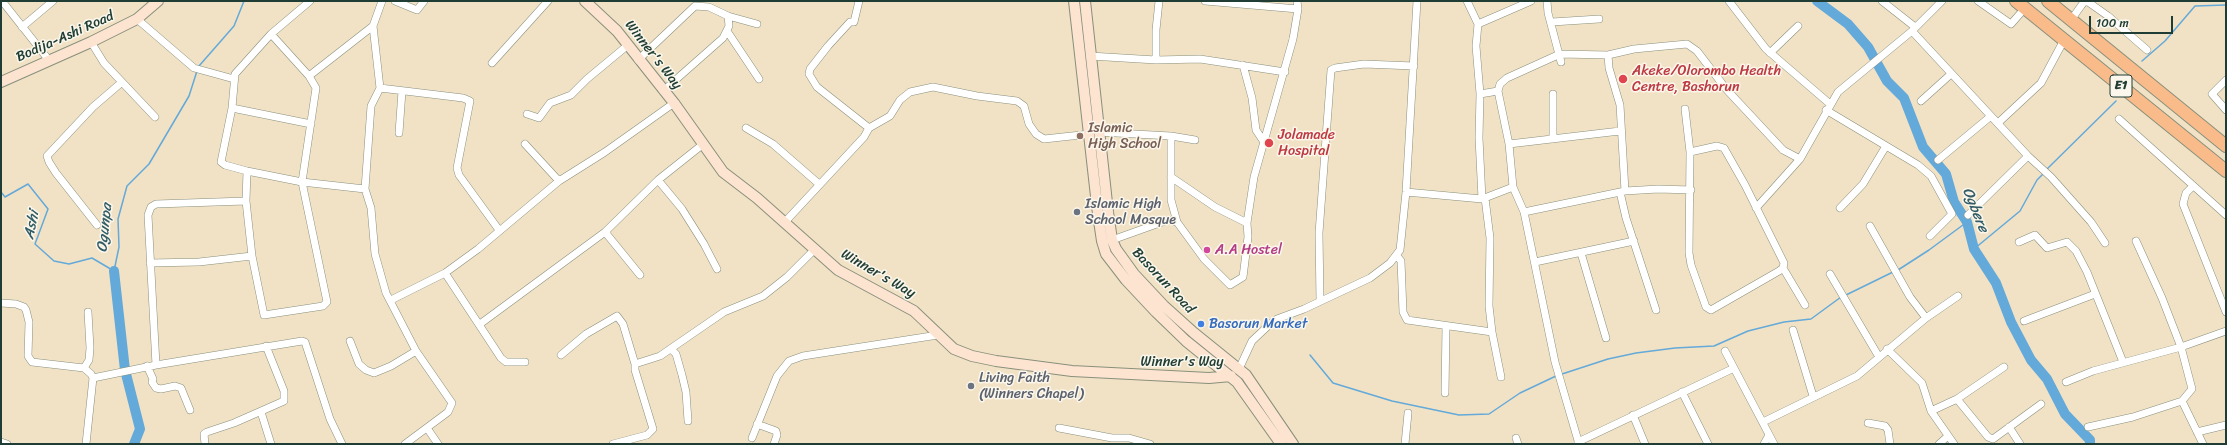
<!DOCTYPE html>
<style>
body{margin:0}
#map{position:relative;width:2227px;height:445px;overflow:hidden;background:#f2e2c5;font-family:Sriracha,sans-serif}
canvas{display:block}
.frame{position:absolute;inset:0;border:2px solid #1f3d34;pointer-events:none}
.scale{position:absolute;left:2089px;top:16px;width:84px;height:18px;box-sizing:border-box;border:2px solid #1f3d34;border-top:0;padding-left:5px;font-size:12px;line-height:14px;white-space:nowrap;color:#1f3d34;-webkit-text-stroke:3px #fbf7ec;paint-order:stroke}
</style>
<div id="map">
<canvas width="2227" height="445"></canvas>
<div class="frame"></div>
<div class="scale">100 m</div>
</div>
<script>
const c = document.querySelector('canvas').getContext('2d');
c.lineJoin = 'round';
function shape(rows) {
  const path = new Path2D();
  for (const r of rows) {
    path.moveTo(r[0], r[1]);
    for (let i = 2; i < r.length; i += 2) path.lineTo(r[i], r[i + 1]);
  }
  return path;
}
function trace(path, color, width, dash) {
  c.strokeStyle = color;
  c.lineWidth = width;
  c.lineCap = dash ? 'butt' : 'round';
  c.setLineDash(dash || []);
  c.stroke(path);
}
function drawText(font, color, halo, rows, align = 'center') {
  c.font = font + ' Sriracha,sans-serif';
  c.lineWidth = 3;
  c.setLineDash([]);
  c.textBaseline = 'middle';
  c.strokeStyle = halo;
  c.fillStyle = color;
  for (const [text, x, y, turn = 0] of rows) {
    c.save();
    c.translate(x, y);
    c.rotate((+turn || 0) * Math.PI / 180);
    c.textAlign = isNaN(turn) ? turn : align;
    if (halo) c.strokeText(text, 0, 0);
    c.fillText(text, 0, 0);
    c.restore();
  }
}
const stream = shape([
 [2142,61,2165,41,2195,6,2226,5],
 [199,66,234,26,244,1],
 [2046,170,2116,101],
 [1,192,5,197,28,184,48,209,35,244,54,261,69,264,92,258,114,271,119,247,118,219,127,186,149,164,189,96,197,71],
 [1974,249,2020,211,2037,180,2044,173],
 [1898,270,1929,250,1967,222],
 [1846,295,1893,272],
 [1310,355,1333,383,1392,401,1459,415,1489,414,1520,393,1556,376],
 [1562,374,1608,359,1636,353,1675,348,1714,346,1748,331,1784,322,1811,319,1841,297]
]);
const river = shape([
 [1817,1,1848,24,1868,47,1887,81,1904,98,1923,147,1946,174,1954,202,1967,222,1974,249,1996,283,2011,322,2031,360,2047,379,2065,414,2090,440,2090,444],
 [114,271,125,370,140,429,134,444]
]);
const street = shape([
 [2,1,48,59],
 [310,1,271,34,235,74,232,108,221,162,225,165,247,171,302,182,365,189],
 [382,1,373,26,380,88,371,106,365,189,371,208,375,254,386,293,416,351,452,403,448,412,405,444],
 [395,1,417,10,424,1],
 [1205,1,1298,9],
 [1467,1,1478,24,1476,46,1480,94,1479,138,1482,199],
 [1547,1,1548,13,1561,62],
 [1729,1,1766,49,1830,104],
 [1882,1,1915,27],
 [1978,1,2011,24,2025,8],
 [137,19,194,68,234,79],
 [2071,20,2081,6,2084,2,2088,2,2108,16,2147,50],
 [1552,22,1599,19],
 [1478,24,1531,1],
 [22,27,53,1],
 [727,31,759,79],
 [1912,31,2028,156,2051,177,2091,222,2105,243],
 [91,42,104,63,155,117],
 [1770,53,1798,26],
 [1608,55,1609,68,1620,105,1625,191],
 [1090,56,1156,60,1200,59,1285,72],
 [638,60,695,6,709,7,728,16,757,24],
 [1156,60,1156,30,1159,1],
 [492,63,548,1],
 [1243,65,1252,98,1256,130,1264,142],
 [309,76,373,26],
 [2226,80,2212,94,2226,110],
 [380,88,463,98,470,101,457,168,459,175,499,230],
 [663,91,723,38,729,26,728,16],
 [1498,91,1509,144,1513,187,1524,212,1555,362,1579,444],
 [1480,94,1498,91,1500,84,1507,78,1560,54,1608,55,1634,49,1687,44,1697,51,1727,90,1783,150,1800,159],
 [1921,101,1951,74],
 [232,108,311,124],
 [1685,109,1690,152,1689,253,1691,265,1706,307,1711,310,1779,271,1783,268,1784,263,1745,185,1724,148,1717,146,1690,152],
 [1826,110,1918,165,1931,176,1952,214,1930,236],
 [527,114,539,118,550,103,571,95,587,79,628,45],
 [2119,119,2226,215],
 [1998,123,2041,83,2064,40],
 [746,128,773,144,819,184],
 [869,128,890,116,900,100,910,92,933,87,977,96,1017,101,1024,106,1029,124,1036,134,1044,139,1090,134],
 [1098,132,1171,136,1195,140],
 [399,133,402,91],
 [1171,136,1171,200,1177,222,1204,259,1230,285,1243,277,1248,237,1247,223,1254,177,1293,39,1298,9,1297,1],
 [1553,139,1553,94],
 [525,144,559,181],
 [1509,144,1620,131],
 [1938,160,1991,116],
 [247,171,246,201,252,256,264,315,323,306,327,302,302,182,316,88,309,76,271,34],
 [1171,177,1215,207,1247,223],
 [658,180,682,209,704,244,717,269],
 [2193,186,2186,193,2183,204,2226,312],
 [1406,192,1482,199,1513,187],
 [1620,192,1626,218,1656,310],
 [1485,198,1490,238,1489,306,1492,332,1501,377],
 [1756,208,1800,159,1838,92,1912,31,1942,1],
 [1840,208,1863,184,1886,146],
 [1524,212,1625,191,1658,189,1691,190],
 [1968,215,2028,156],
 [784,223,864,137,869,128,817,87,809,74,810,69,828,46,850,22,854,22,859,1],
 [97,225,56,173,49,162,47,156,93,107,122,82],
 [1870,226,1910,297,1926,318],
 [1112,240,1168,220,1177,222],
 [2019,242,2035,235,2047,248,2067,242,2076,251,2087,272,2123,362],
 [1581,253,1606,338],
 [1397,256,1401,261,1403,312,1407,320,1492,332],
 [1535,262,1634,241],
 [150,263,199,262,252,256],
 [1783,268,1805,305],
 [445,273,501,358,506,362,525,362],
 [1830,274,1879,357],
 [640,275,605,232,658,180,702,145],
 [391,300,445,273,478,249,559,181,605,152,674,103],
 [1320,301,1319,233,1331,70,1335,68,1364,64,1414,66],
 [1,303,16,304,24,307,26,310,29,322,28,356,32,362,84,368,91,374,93,378,86,444],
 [2024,321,2095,294],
 [480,324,605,232],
 [1793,330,1813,396],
 [350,341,359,364,366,370,374,373,391,366,416,351],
 [671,349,676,354,682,375,686,392,688,421],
 [1887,349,1922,383,1931,411,1954,444],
 [1725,351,1774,444],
 [561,355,586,334,617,316,623,324,635,364],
 [156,365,148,215,151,207,156,204,246,201],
 [147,366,153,379,152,382,156,388,161,389,175,386,181,388,190,410],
 [84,368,89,360,90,348,88,312],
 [1239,369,1252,341,1269,325,1277,319,1304,309,1370,278,1390,263,1400,250,1406,192,1417,1],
 [93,378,156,365,302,341,305,342,330,419,342,444],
 [2066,382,2093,371,2181,347,2226,331],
 [1682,392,1708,444],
 [1445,393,1446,326],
 [1957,399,1988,437,1993,439,2041,404],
 [2182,401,2203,444],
 [1931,411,1957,399,2004,367],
 [261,412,271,444],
 [1633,415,1645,444],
 [1763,422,1857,376,1926,318,1958,296],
 [1868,423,1885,426,1888,430,1890,444],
 [757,424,776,431,777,435,774,444],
 [2009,427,2020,444],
 [2088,427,2133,417,2182,401,2192,389,2181,347,2162,298,2136,241],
 [427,428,438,444],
 [1059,428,1112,438,1129,438,1150,444],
 [2197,432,2226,425],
 [752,438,777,376,789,361,803,356,938,335],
 [1516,438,1518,444],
 [1,442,7,444],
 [1578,442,1732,369],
 [205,444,204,434,207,432,234,423,284,401,284,391,266,346],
 [613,444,647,435,653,429,635,370,635,364,660,356,724,312,763,296,787,277,815,249],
 [1405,444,1408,413],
 [1764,444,1769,435],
 [1939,444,1948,436]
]);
const secondary = shape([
 [585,1,617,31,674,103,723,172,757,198,838,270,914,311,954,349,972,356,996,361,1072,371,1209,378,1231,376],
 [1074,1,1098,214,1102,241,1106,254,1126,280,1156,312,1186,341,1237,382,1281,444],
 [1085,1,1108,212,1112,240,1116,249,1134,274,1164,306,1194,333,1246,375,1293,444],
 [1,82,91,42,137,19,158,1]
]);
const highway = shape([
 [2016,1,2226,171],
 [2048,1,2226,146]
]);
const markers = [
 [1623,79,5,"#e0444e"],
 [1080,136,4,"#8d6e63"],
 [1269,143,5,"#e0444e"],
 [1077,212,4,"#6b7280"],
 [1207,250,4,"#d1479c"],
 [1201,324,4,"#3f7fe0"],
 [971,386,4,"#6b7280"]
];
const shields = [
 [2121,86,22]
];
const shieldNames = [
 ["E1",2121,86]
];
const streetNames = [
 ["Bodija-Ashi Road",65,37,-24],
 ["Winner's Way",653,55,52],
 ["Winner's Way",878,274,30],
 ["Basorun Road",1163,281,47],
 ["Winner's Way",1182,362]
];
const healthNames = [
 ["Akeke/Olorombo Health",1632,71],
 ["Centre, Bashorun",1632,87],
 ["Jolamade",1278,135],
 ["Hospital",1278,151]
];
const educationNames = [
 ["Islamic",1088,128],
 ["High School",1088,144]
];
const worshipNames = [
 ["Islamic High",1085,204],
 ["School Mosque",1085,220],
 ["Living Faith",979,378],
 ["(Winners Chapel)",979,394]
];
const hotelNames = [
 ["A.A Hostel",1215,250]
];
const shopNames = [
 ["Basorun Market",1209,324]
];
const waterNames = [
 ["Ogbere",1975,210,68],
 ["Ashi",32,225,-79],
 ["Ogunpa",105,228,-84]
];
trace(stream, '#63a9d9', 1.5);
trace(river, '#63a9d9', 10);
trace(street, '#88907c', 8);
trace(secondary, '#88907c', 12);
trace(highway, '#88907c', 14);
trace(street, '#fff', 7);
trace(secondary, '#fde4d1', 10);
trace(highway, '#fabb8b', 12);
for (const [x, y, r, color] of markers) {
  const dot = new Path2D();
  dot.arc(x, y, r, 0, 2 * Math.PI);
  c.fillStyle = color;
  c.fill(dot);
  trace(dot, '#fbf7ec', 1.5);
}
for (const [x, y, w] of shields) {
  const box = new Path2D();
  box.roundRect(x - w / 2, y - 11, w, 22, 3);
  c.fillStyle = '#fbf7ec';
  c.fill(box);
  trace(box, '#1f3d34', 1);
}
drawText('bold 13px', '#1f3d34', null, shieldNames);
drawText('14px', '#1f3d34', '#fbf7ec', streetNames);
drawText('14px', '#be3a42', '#fbf7ec', healthNames, 'left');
drawText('14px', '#785e54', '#fbf7ec', educationNames, 'left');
drawText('14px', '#5b616d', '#fbf7ec', worshipNames, 'left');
drawText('14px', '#b23c85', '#fbf7ec', hotelNames, 'left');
drawText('14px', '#366cbe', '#fbf7ec', shopNames, 'left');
drawText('italic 15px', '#335d66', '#fbf7ec', waterNames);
</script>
